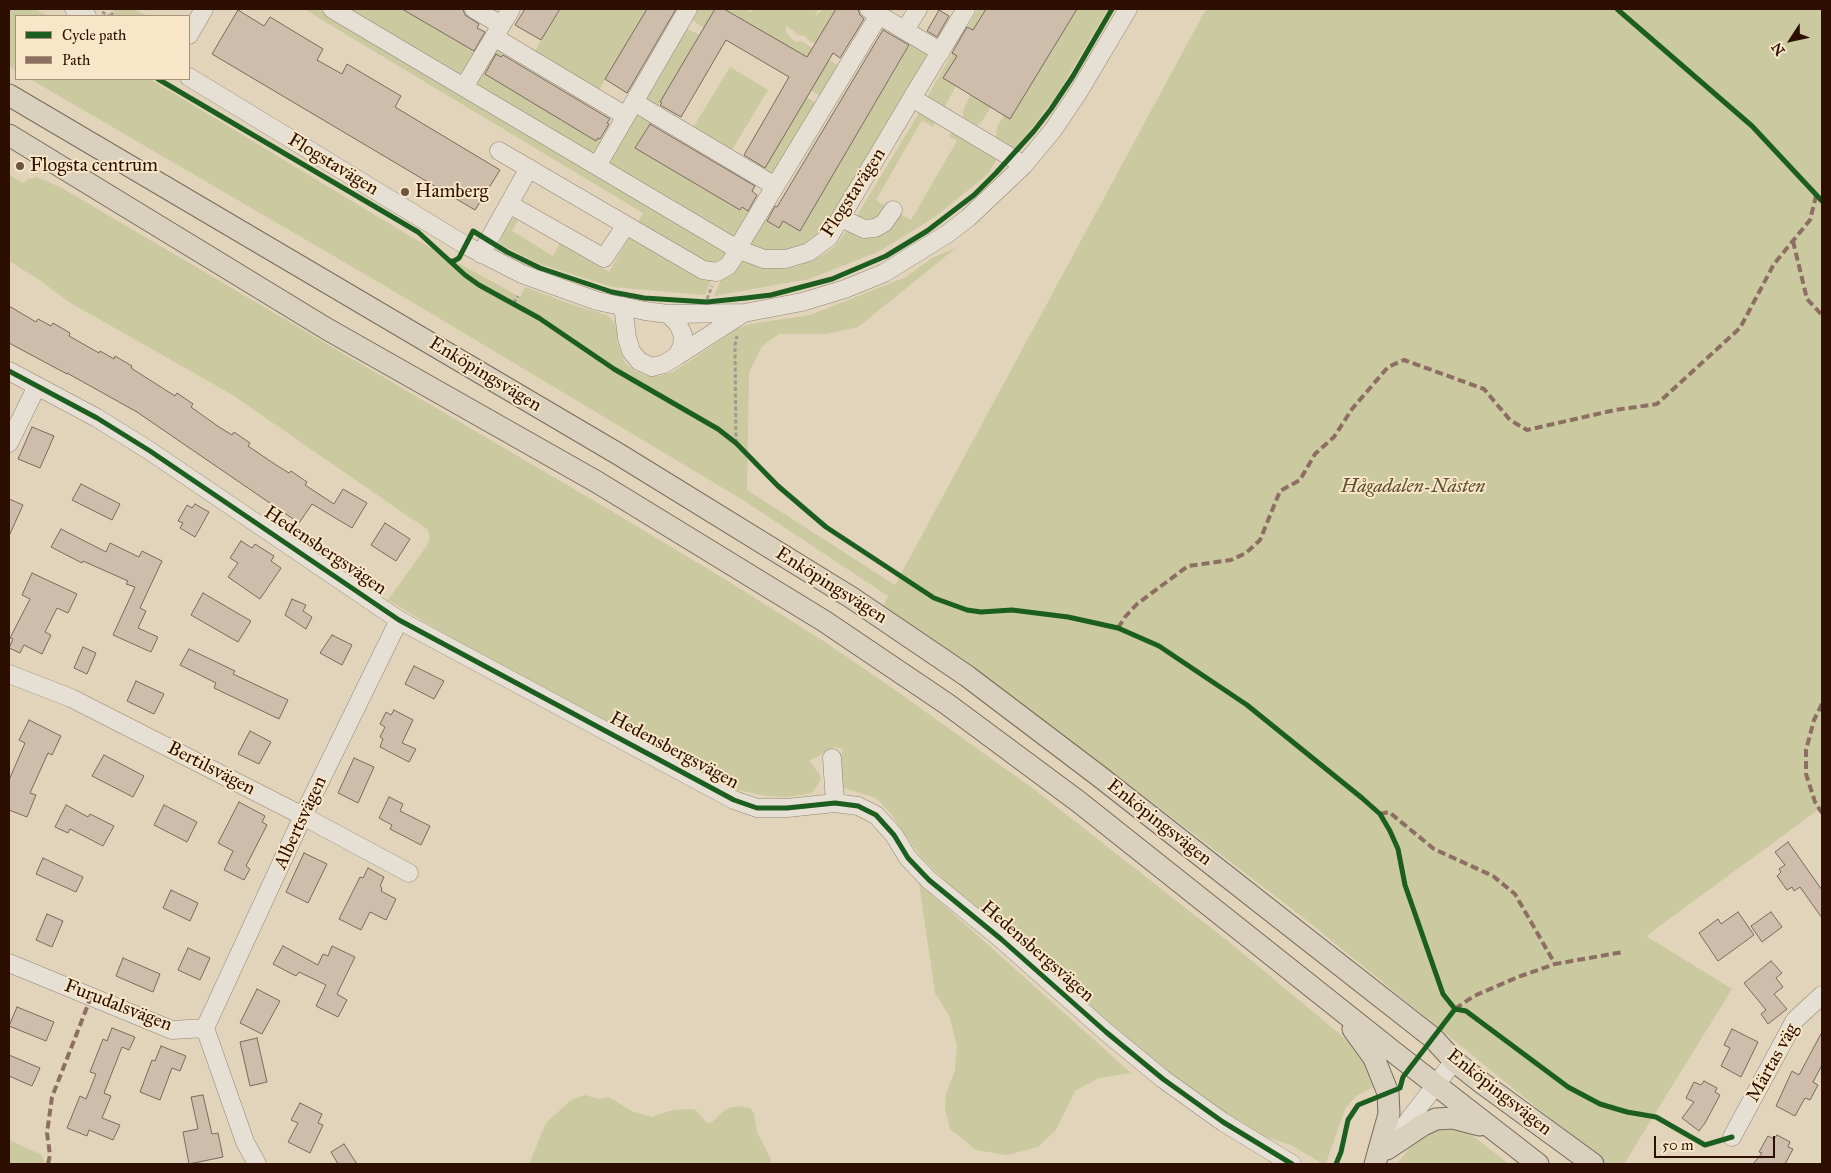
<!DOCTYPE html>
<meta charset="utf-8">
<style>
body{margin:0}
#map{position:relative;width:1831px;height:1173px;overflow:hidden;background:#e2d4ba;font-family:"IM FELL Great Primer",serif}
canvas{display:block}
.frame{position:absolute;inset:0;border:10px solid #2d0f02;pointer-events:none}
.legend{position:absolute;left:15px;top:15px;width:175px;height:65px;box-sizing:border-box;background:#f7e6c7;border:1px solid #a69078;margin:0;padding:6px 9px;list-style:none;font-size:15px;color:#2d0f02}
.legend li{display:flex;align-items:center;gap:10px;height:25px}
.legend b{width:25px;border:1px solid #a69078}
.north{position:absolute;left:1766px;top:15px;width:50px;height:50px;-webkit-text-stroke:4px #f7e6c7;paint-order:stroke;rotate:235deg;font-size:14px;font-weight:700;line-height:20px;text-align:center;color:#2d0f02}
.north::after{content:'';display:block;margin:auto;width:18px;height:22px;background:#2d0f02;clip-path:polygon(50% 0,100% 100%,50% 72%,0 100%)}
.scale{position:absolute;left:1654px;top:1136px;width:121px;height:22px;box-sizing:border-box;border:2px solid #2d0f02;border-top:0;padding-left:6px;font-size:15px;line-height:18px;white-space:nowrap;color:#2d0f02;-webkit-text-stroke:4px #f7e6c7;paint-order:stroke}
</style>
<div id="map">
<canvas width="1831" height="1173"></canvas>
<div class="frame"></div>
<ul class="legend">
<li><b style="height:6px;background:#1b5e20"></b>Cycle path</li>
<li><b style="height:6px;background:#8d6e63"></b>Path</li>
</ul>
<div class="north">N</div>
<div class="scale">50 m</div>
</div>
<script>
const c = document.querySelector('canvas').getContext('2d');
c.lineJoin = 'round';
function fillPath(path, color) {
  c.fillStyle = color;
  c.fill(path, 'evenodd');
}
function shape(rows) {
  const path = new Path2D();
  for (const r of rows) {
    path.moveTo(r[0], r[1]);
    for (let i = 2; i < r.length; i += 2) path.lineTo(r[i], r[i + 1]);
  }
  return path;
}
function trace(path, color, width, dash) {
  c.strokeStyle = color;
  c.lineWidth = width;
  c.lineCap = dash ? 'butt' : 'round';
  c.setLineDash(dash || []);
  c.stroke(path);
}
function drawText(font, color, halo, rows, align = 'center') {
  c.font = font + ' "IM FELL Great Primer",serif';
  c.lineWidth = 4;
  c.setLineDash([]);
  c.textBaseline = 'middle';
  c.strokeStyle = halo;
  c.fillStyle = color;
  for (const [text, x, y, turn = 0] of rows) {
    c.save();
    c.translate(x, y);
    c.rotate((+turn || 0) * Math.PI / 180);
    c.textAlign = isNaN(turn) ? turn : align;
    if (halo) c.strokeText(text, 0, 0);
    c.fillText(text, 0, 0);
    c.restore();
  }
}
const green = shape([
 [9,9,35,9,47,16,16,16,16,71,9,66],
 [118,9,134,9,147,16,118,16,114,14],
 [304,9,319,9,728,253,716,267,637,224,643,213],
 [347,9,402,9,466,46,468,43,477,48,460,78],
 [560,9,647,9,596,95,531,57],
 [698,9,715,9,704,28,692,20],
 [724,9,746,9,751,12,753,9,818,9,815,17,823,9,835,10,815,43,810,42,805,36,797,35,793,30,786,26,786,32,793,40,797,42,802,41,838,66,823,98,811,90,824,67],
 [978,9,986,9,944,78,956,86,943,110,926,99],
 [1077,9,1108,9,1058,93,1029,132,1015,148,1012,148,996,137,997,127,1004,115,1010,119],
 [1206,9,1822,9,1822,807,1646,936,1732,989,1624,1164,1606,1164,1305,919,1084,750,883,606,888,596,743,500,380,283,30,79,150,79,413,238,518,296,520,297,525,287,579,307,607,315,614,322,617,331,617,340,625,363,635,371,646,376,659,376,673,372,737,329,749,324,810,315,906,277,932,258,956,248,858,327,826,334,779,334,762,346,749,373,747,490,895,585],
 [685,28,700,35,655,111,641,103],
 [913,40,930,51,832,223,812,242,784,251,770,252,758,249,748,244,764,218,778,228,783,221,800,230],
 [493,45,505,51,490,76,596,140,598,138,607,143,597,157,471,82],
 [730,67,768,90,729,155,691,131],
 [970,95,991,107,982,121,977,125,963,117,963,111],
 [807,97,816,104,769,180,761,175],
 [922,108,938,118,933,127,922,120,876,200,887,207,875,223,857,218,858,214],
 [635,112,651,121,635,148,740,210,742,207,751,212,735,239,605,162],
 [953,130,998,157,988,174,935,217,878,252,809,279,714,296,722,277,741,260,769,267,784,269,795,267,823,255,835,246,848,229,898,213,911,220,957,141,949,136],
 [9,172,10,175,23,183,28,179,36,177,60,187,613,512,728,581,825,642,888,685,1035,790,1234,946,1353,1045,1363,1056,1377,1085,1356,1096,1345,1109,1326,1163,1323,1164,1291,1145,1257,1134,1246,1129,1168,1074,1092,1009,960,896,921,857,891,814,876,798,844,788,841,785,840,761,843,749,835,747,809,761,819,773,821,779,813,792,808,794,787,797,766,796,733,789,707,777,470,649,388,600,428,544,430,539,428,530,231,394,69,302,41,281,9,261],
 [512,218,519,218,512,231,553,256,560,243,609,272,632,232,712,279,705,295,612,287,540,264,500,244,501,238],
 [919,883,1131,1073,1099,1078,1075,1091,1056,1130,1038,1147,1007,1155,976,1150,950,1129,945,1109,946,1094,955,1070,957,1045,949,1016,935,993],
 [585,1095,598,1099,608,1097,634,1112,652,1117,669,1111,688,1109,696,1110,706,1122,709,1123,712,1122,721,1113,729,1108,738,1106,750,1108,754,1113,757,1132,771,1159,770,1164,529,1164,546,1123,571,1100],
 [1447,1127,1463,1130,1472,1135,1509,1164,1397,1164,1411,1146,1426,1131],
 [9,1140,42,1155,45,1164,9,1164]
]);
const building = shape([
 [402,9,463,9,465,15,479,24,477,28,485,32,474,51,402,9],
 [525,9,560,9,541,40,515,25,525,9],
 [647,9,676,9,627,93,605,79,647,9],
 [715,9,724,9,807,57,836,9,858,9,860,15,864,19,840,58,833,53,765,168,744,155,789,77,726,40,681,117,660,105,662,103,660,102,715,9],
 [986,9,1077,9,1010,119,943,78,957,56,952,53,967,27,973,30,986,9],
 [238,10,264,26,270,17,323,49,317,60,342,74,347,64,401,96,395,107,500,170,475,210,212,54,238,10],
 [939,10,949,16,937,37,927,31,939,10],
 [883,30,909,45,800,231,783,221,779,228,767,221,775,206,777,207,883,30],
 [496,54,501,57,503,55,610,119,607,123,609,124,600,139,598,138,596,141,485,74,496,54],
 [650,124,755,186,752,191,757,195,748,211,742,207,740,210,635,148,650,124],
 [9,306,36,322,38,319,51,326,53,323,70,333,69,336,99,353,100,351,114,359,115,356,132,366,131,368,175,396,177,393,193,404,191,407,219,427,232,435,234,432,250,443,248,446,276,465,289,473,291,471,307,482,305,485,334,504,343,489,367,503,352,528,312,504,299,523,137,412,67,373,67,374,9,343,9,306],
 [32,427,54,436,40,468,18,459,32,427],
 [81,484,120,504,112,520,72,500,81,484],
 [9,499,23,505,9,536,9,499],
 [195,504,209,512,195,537,180,528,183,523,178,521,187,505,192,508,195,504],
 [385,523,410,539,396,561,371,545,385,523],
 [61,529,106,552,110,543,139,557,142,551,162,561,140,608,146,611,138,628,158,637,151,652,113,635,135,587,126,584,128,581,83,561,82,563,51,547,61,529],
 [241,541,252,548,255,544,274,556,271,561,281,568,260,599,228,577,238,563,230,558,241,541],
 [32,573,77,594,68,613,57,608,45,632,51,635,42,654,24,645,20,653,9,648,13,639,10,638,30,599,22,595,32,573],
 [203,593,251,621,238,642,191,615,203,593],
 [292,599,306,605,303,611,312,617,306,629,285,615,292,599],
 [332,635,352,645,342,665,320,653,332,635],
 [83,647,96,653,87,674,74,668,83,647],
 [189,649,235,671,233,674,288,700,279,719,214,688,216,683,180,665,189,649],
 [414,666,444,681,434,699,405,684,414,666],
 [136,681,164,694,154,714,127,701,136,681],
 [394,710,413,720,402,743,416,749,409,762,380,747,383,739,380,737,385,727,380,724,386,712,391,715,394,710],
 [29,720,61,736,52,755,48,753,30,793,36,795,27,817,9,810,9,780,25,743,19,740,29,720],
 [250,731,271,742,259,764,238,754,250,731],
 [104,755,144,776,133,797,92,776,104,755],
 [354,758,374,767,358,803,338,793,354,758],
 [389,797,403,804,400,811,430,826,421,845,390,829,392,825,379,818,389,797],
 [239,802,265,816,262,822,267,825,246,866,250,869,244,880,224,870,233,851,218,843,239,802],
 [66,805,88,817,90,814,114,826,103,846,70,829,68,833,55,827,66,805],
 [164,805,197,822,187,842,154,825,164,805],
 [1788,842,1822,890,1822,918,1800,887,1794,891,1792,887,1787,890,1777,876,1781,872,1779,869,1785,865,1775,852,1788,842],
 [304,853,327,864,308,903,286,892,304,853],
 [43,858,83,877,76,892,36,874,43,858],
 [368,868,384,877,380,886,382,888,381,891,396,899,386,920,370,912,361,930,339,919,360,877,363,878,368,868],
 [171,890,198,903,190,921,163,908,171,890],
 [1738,912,1754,935,1718,961,1699,933,1718,919,1721,924,1738,912],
 [1771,912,1782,927,1762,942,1751,926,1771,912],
 [47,914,63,921,52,947,36,940,47,914],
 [283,946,318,965,323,954,328,956,332,946,355,957,337,994,347,1000,338,1017,316,1006,326,985,299,972,296,976,273,964,283,946],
 [188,948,210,958,200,980,178,970,188,948],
 [123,958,160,974,153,992,116,976,123,958],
 [1771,961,1782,973,1776,978,1783,987,1774,994,1787,1009,1768,1024,1761,1014,1766,1010,1744,983,1771,961],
 [257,989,280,1001,262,1034,240,1023,257,989],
 [17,1007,54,1022,46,1041,9,1026,17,1007],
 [112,1028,135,1037,129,1050,122,1047,104,1093,111,1096,102,1118,120,1125,113,1140,89,1130,87,1136,67,1128,80,1096,86,1099,96,1074,90,1072,103,1039,107,1041,112,1028],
 [1732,1029,1758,1042,1741,1077,1721,1066,1730,1048,1724,1045,1732,1029],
 [1822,1032,1822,1065,1813,1082,1818,1085,1810,1100,1805,1098,1795,1116,1776,1106,1792,1071,1799,1075,1822,1032],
 [257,1038,267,1082,250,1086,240,1042,257,1038],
 [161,1046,186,1056,180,1071,172,1068,160,1100,140,1092,152,1060,155,1061,161,1046],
 [9,1055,40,1068,32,1086,9,1076,9,1055],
 [1704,1081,1717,1088,1715,1092,1720,1095,1705,1123,1699,1131,1682,1118,1694,1102,1686,1098,1694,1082,1701,1085,1704,1081],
 [203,1095,212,1134,218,1133,223,1157,189,1164,183,1132,198,1129,191,1097,203,1095],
 [300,1103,322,1114,318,1123,323,1125,310,1153,288,1142,298,1123,291,1120,300,1103],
 [1777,1135,1790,1142,1788,1147,1793,1149,1785,1164,1753,1164,1762,1153,1759,1152,1768,1136,1774,1139,1777,1135],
 [344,1144,357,1164,338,1164,331,1152,344,1144]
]);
const path = shape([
 [102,12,110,16],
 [111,16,115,9],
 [707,299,712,286],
 [514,303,518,296],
 [736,443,735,345,737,336]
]);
const minor = shape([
 [74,9,87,16],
 [332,9,737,249,764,259,786,259,809,252,829,237,912,98],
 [474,9,501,25],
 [869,9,941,52],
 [966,9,912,98,1024,165],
 [905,30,918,9],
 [189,35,204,9],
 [494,37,626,116],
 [189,77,465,245,522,274,597,301,645,311,668,314,744,313,802,302,845,289,884,273,947,234,968,218,1024,165,1053,130,1078,93,1128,9],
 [464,87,511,9],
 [634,102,775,186],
 [499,151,703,270,717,272,728,266,734,257,737,249,879,15],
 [597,166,688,9],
 [509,204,604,258,626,225],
 [841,218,864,229,875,228,884,223,893,210],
 [481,254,529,168],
 [623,306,627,338,631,351,639,361,652,367,664,364,677,356,682,346,683,335,678,324,668,314],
 [677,356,744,313],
 [9,371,97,418,150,451,399,620,734,800,757,808,787,808,835,803,858,806,876,815,894,835,908,858,929,880,1001,939,1106,1032,1163,1079,1223,1122,1292,1164],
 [9,443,37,386],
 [9,674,71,698,303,816,409,873],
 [832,758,835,803],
 [9,963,172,1030,205,1028,245,1142,257,1164],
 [205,1028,303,816,399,620],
 [1732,1137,1795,1020,1822,995],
 [1392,1142,1454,1061]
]);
const major = shape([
 [9,95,620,455,852,598,967,676,1099,776,1433,1038,1454,1061,1482,1083,1593,1164],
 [9,135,327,329,597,482,824,621,947,704,1079,802,1400,1057,1538,1164],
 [1353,1029,1374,1058,1388,1093,1389,1114,1375,1164],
 [1387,1149,1423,1125,1436,1119,1453,1118,1480,1125]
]);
const quiet = shape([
 [1793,241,1807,299,1822,315],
 [1118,628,1125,617,1137,604,1188,566,1231,560,1246,553,1260,540,1280,491,1300,480,1315,454,1334,437,1352,409,1388,367,1404,360,1484,389,1510,420,1527,430,1615,410,1657,404,1740,328,1774,264,1810,220,1816,196],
 [1822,704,1814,720,1806,750,1806,774,1815,802,1822,813],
 [1380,814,1389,812,1434,849,1493,876,1515,894,1555,964,1623,952],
 [1455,1009,1474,996,1518,977,1555,964],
 [48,1164,50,1155,47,1133,52,1097,91,997]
]);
const cycleway = shape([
 [1617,9,1752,126,1822,201],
 [158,79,418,232,465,275,479,285,539,318,614,369,718,429,736,443,778,486,826,527,934,598,967,610,981,612,1012,610,1068,617,1118,628,1159,646,1247,705,1362,798,1380,814,1390,831,1398,849,1405,885,1443,994,1455,1009],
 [450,261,454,261,459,258,473,231,507,252,540,268,612,292,644,298,707,302,746,298,771,295,832,279,886,256,927,231,974,195,996,173,1034,131,1051,109,1073,76,1112,9],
 [9,371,97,418,150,451,399,620,734,800,757,808,787,808,835,803,858,806,876,815,894,835,908,858,929,880,1001,939,1106,1032,1163,1079,1223,1122,1292,1164],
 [1336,1164,1341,1152,1348,1120,1358,1105,1400,1088,1403,1077,1455,1009,1466,1011,1568,1087,1600,1104,1627,1112,1656,1117,1705,1145,1732,1137]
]);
const markers = [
 [20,166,5,"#6c5442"],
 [405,192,5,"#6c5442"]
];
const streetNames = [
 ["Flogstavägen",333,165,31],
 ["Flogstavägen",854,193,-57],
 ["Enköpingsvägen",485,375,31],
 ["Hedensbergsvägen",325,551,34],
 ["Enköpingsvägen",831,586,32],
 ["Hedensbergsvägen",674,751,28],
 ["Bertilsvägen",211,769,27],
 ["Albertsvägen",301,823,-65],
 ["Enköpingsvägen",1159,823,38],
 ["Hedensbergsvägen",1037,952,41],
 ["Furudalsvägen",118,1006,21],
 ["Märtas väg",1773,1063,-61],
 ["Enköpingsvägen",1499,1093,38]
];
const poiNames = [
 ["Flogsta centrum",30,166],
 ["Hamberg",415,192]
];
const parkNames = [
 ["Hågadalen-Nåsten",1413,487]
];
fillPath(green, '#cbc9a0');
fillPath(building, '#cfbdab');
trace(building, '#776b5c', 1);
trace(minor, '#918575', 19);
trace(major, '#776b5c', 23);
trace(path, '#a2998f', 3, [4, 2.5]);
trace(minor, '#e6dfd3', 18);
trace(major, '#dad0be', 21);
trace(quiet, '#8d6e63', 4, [8, 4]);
trace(cycleway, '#1b5e20', 5);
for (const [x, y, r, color] of markers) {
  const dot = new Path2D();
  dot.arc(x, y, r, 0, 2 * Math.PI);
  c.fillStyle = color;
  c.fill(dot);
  trace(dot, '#f7e6c7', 2);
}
drawText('19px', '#2d0f02', '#f7e6c7', streetNames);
drawText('19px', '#2d0f02', '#f7e6c7', poiNames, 'left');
drawText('italic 19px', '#5e4d32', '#f7e6c7', parkNames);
</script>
